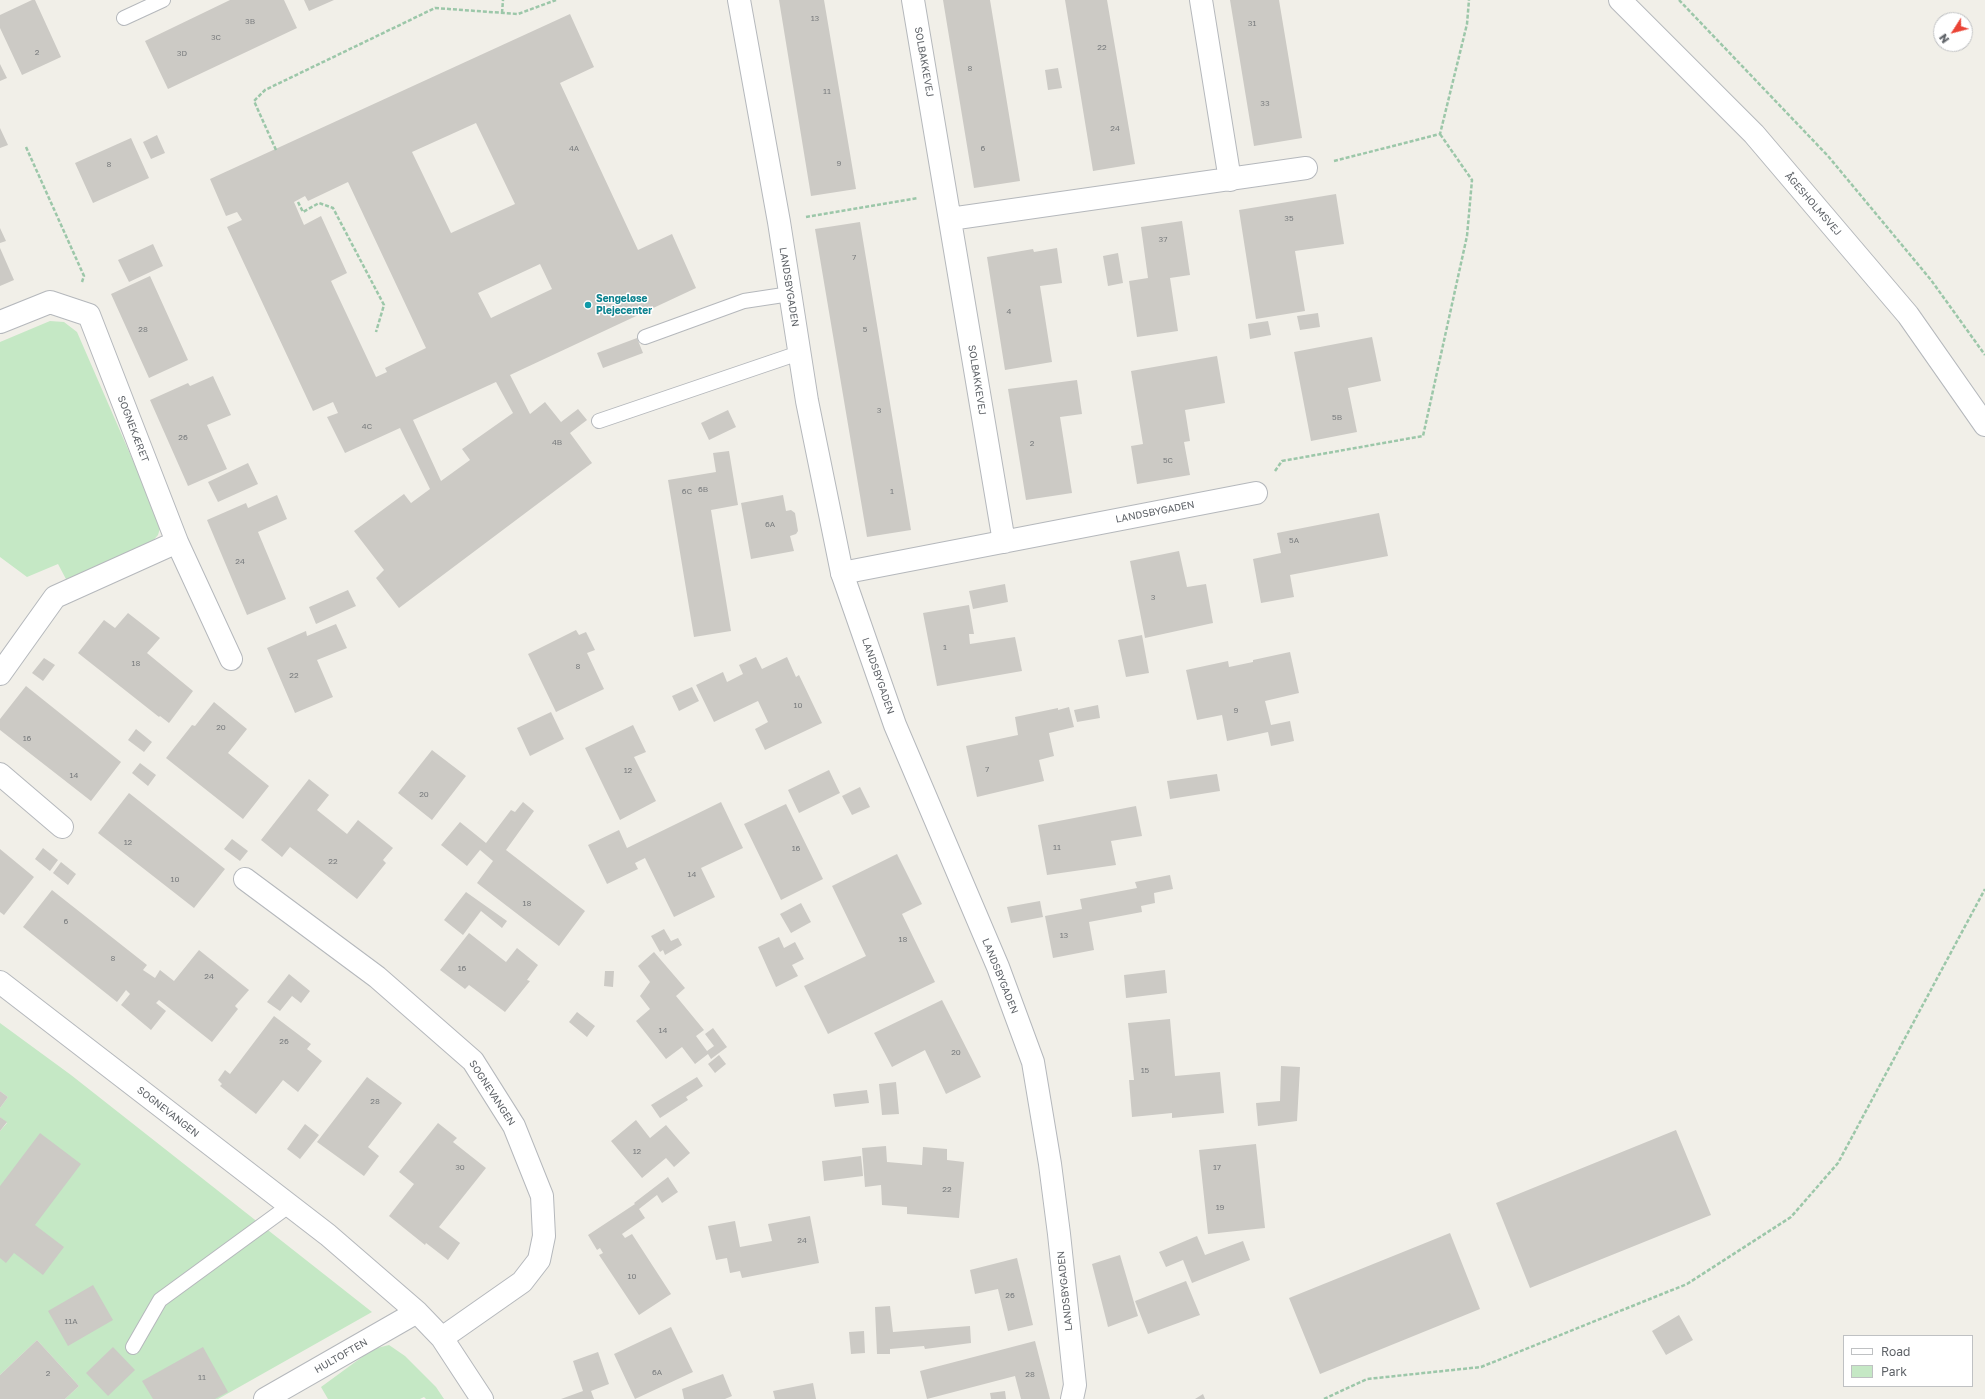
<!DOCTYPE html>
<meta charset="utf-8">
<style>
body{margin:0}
#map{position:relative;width:1985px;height:1399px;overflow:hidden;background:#f1efe8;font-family:"Golos Text",sans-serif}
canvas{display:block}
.legend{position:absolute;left:1843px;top:1335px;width:130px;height:52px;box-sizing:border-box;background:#fff;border:1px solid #bfc1c3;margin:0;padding:5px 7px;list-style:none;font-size:12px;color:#5f6368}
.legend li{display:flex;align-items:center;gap:8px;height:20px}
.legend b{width:20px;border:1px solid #bfc1c3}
.north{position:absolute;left:1933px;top:12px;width:40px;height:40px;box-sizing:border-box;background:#fff;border:1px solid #bfc1c3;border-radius:50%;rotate:234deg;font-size:11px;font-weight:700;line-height:16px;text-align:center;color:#5f6368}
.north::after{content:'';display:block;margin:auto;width:14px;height:18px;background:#ea4335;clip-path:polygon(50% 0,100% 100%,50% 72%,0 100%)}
</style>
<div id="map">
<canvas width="1985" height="1399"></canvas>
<ul class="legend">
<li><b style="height:5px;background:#fff"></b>Road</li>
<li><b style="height:11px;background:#c5e8c5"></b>Park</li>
</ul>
<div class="north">N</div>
</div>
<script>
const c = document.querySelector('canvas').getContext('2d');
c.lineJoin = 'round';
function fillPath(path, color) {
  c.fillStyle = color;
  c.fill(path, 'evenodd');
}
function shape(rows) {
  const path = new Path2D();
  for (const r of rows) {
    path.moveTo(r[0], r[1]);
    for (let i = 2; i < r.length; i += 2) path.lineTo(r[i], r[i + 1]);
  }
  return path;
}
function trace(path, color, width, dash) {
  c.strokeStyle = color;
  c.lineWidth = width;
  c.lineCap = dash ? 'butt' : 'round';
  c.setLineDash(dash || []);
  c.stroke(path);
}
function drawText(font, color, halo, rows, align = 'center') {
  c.font = font + ' "Golos Text",sans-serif';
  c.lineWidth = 3;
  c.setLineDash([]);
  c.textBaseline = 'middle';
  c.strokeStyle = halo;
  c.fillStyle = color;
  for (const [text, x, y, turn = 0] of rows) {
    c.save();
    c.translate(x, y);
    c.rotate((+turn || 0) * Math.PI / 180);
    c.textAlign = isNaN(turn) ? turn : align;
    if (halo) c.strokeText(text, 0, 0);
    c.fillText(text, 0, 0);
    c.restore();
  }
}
const green = shape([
 [50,321,64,322,77,332,161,525,158,535,151,543,67,581,58,564,27,577,0,557,0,342],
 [0,1023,71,1075,372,1312,218,1399,65,1399,79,1386,37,1340,0,1375,0,1131,7,1123,0,1117,0,1108,8,1097,0,1091],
 [389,1345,405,1356,436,1387,444,1399,426,1399,424,1397,420,1399,328,1399,321,1387,373,1349]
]);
const building = shape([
 [32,0,35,0,61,57,22,75,0,28,0,15],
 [230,0,284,0,297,28,168,89,145,41],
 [304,0,334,0,309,11],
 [779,0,824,0,856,189,811,196],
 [943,0,990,0,1020,181,974,188],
 [1065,0,1107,0,1135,164,1093,171],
 [1230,0,1279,0,1302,138,1254,146],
 [570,14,594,67,560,83,638,250,672,234,696,288,510,375,530,414,545,402,561,422,578,409,587,420,570,433,592,463,399,608,376,578,384,570,354,531,404,494,411,503,430,489,400,428,345,453,327,417,338,413,333,402,313,411,227,227,242,220,237,212,226,216,210,179],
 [476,123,515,204,451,233,412,152],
 [348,182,426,348,385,368,387,372,376,377,331,281,347,273,321,216,304,225,294,202,305,196,308,201],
 [540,264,552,289,491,318,478,293],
 [496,382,513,413,462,449,470,460,441,481,413,420],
 [0,64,7,78,0,81],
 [1058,68,1062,88,1048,90,1045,70],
 [0,128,8,145,0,148],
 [157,135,165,153,151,159,143,142],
 [131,138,149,178,93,203,75,163],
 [1336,194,1344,244,1295,251,1305,311,1256,319,1239,210],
 [1182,221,1190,275,1170,278,1178,331,1137,337,1129,281,1148,278,1141,227],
 [860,222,911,530,867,537,815,229],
 [0,228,6,241,0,243],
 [153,244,163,266,129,282,118,260],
 [0,248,14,280,0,286],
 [1057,248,1062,283,1040,286,1052,362,1005,370,987,257,1033,249,1034,252],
 [1118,253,1123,283,1108,286,1103,256],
 [150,276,188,360,149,378,111,294],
 [1318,313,1320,327,1300,330,1297,316],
 [1268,321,1271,335,1250,339,1248,324],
 [1372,337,1381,381,1348,388,1357,432,1311,441,1294,352],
 [637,338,643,353,603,368,597,353],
 [1217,356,1225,403,1185,410,1190,441,1184,442,1190,475,1137,484,1131,446,1143,444,1131,371],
 [213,376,231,415,207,425,227,469,188,486,150,400,188,383,190,386],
 [1077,380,1082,414,1060,417,1072,493,1026,500,1008,389],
 [728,410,736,427,709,440,701,423],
 [729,451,738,505,711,510,731,631,694,637,668,480,716,472,713,453],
 [248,463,258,484,218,502,208,482],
 [277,495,287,519,258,532,286,599,247,615,207,520,246,503,248,508],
 [783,495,786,511,791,510,795,513,798,531,796,534,790,536,794,551,751,559,741,503],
 [1379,513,1388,556,1290,575,1294,597,1261,603,1253,559,1281,553,1277,533],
 [1179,551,1187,587,1206,584,1213,623,1145,638,1130,561],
 [1005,584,1008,602,973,609,969,591],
 [348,590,356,606,316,624,309,607],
 [969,605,974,634,969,634,970,644,1015,637,1022,671,937,686,923,613],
 [128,613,160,638,147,653,193,691,169,723,160,716,159,717,78,653,104,620,115,628],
 [336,624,347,648,317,660,333,697,295,713,267,648,306,631,307,636],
 [576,630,579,635,586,632,595,650,587,653,604,689,556,712,528,654],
 [1142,635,1149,673,1126,677,1118,640],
 [1290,652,1299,693,1265,701,1271,725,1290,721,1294,741,1271,746,1268,732,1227,741,1222,715,1197,720,1186,670,1228,661,1229,667,1253,662,1253,660],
 [756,657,762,669,787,657,796,677,799,675,822,723,765,750,755,729,768,722,758,701,714,722,696,685,723,672,727,682,743,674,739,665],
 [44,658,55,665,43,681,32,673],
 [26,686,121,762,91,801,0,730,0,719],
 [692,687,699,701,679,711,672,696],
 [214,702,247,729,228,753,269,786,243,819,166,758,192,725,195,726],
 [1098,705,1100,718,1077,722,1074,710],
 [1069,707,1074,727,1049,733,1054,756,1039,760,1044,781,977,797,966,746,1018,735,1015,717,1058,708,1058,710],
 [551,712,564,739,530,756,517,728],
 [633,725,646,752,634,757,656,801,620,820,585,748],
 [136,729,152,742,144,752,128,740],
 [432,750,466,776,432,820,398,793],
 [140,763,156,775,148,786,132,773],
 [829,770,840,793,799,813,788,790],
 [1217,774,1220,791,1170,799,1167,781],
 [309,779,329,795,317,810,347,834,358,820,393,848,383,860,386,863,357,899,290,847,282,857,261,840],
 [860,787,870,807,852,815,842,796],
 [129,793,225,869,194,908,98,833],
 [523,802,534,811,506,850,585,911,559,946,477,883,493,861,480,850,467,866,441,845,460,822,486,843,511,810,515,812],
 [721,802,743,848,701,868,715,897,674,917,645,858,635,863,638,869,607,884,588,845,619,830,627,848],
 [786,804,823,879,781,900,744,824],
 [1136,806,1142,836,1111,841,1116,865,1047,875,1038,825],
 [232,839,248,851,240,861,224,849],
 [43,848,58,860,50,871,35,859],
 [0,849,34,877,4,915,0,912],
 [897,854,922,904,902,914,935,982,828,1034,804,986,866,956,832,886],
 [61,862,76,874,68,885,53,873],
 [1170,875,1173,889,1154,893,1155,903,1141,906,1142,912,1089,922,1094,950,1053,958,1045,916,1082,909,1080,899,1137,888,1135,882],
 [52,890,147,965,143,970,155,978,160,970,174,981,199,950,249,990,235,1006,238,1009,212,1042,159,1000,156,1003,166,1011,151,1030,121,1005,130,994,126,990,117,1002,23,927],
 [466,892,507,921,502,928,481,911,463,935,444,920],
 [1040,901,1043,917,1011,923,1007,907],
 [801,903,811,922,791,933,780,914],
 [664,929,671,941,678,938,682,945,665,955,663,950,660,952,651,936],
 [469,933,506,962,517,948,538,965,527,980,530,981,505,1012,469,985,465,989,440,970],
 [779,937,784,948,795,942,804,959,792,965,798,976,776,987,758,947],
 [654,952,685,988,676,996,704,1030,696,1036,707,1051,714,1046,705,1034,713,1028,727,1047,711,1059,708,1054,695,1064,682,1047,666,1059,636,1021,650,1009,640,996,650,982,638,966],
 [1165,970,1167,993,1126,998,1124,975],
 [605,971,614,971,613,987,604,986],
 [289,974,310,991,301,1003,292,996,280,1011,267,1002],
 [942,1000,981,1077,946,1094,925,1050,892,1067,874,1033],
 [577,1012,595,1026,587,1037,569,1022],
 [274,1016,311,1044,307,1049,322,1061,298,1092,283,1080,256,1114,220,1086,222,1084,218,1080,225,1070,230,1074],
 [1170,1019,1175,1076,1220,1072,1224,1113,1172,1118,1172,1113,1132,1117,1129,1080,1134,1080,1128,1023],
 [719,1055,726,1064,715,1073,708,1064],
 [1281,1066,1300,1067,1297,1121,1258,1126,1256,1103,1280,1101],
 [367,1077,402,1103,368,1147,379,1156,364,1176,317,1142],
 [697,1077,703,1086,686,1097,688,1100,660,1118,651,1105],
 [896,1082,899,1114,882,1115,879,1084],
 [867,1090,869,1103,835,1107,833,1094],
 [0,1091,8,1097,0,1108],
 [0,1117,7,1122,0,1131],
 [636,1120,650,1138,666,1125,690,1153,674,1167,666,1158,642,1178,611,1141],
 [438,1123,457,1138,453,1142,486,1168,439,1227,460,1243,448,1260,426,1243,425,1245,389,1216,414,1184,399,1172],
 [305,1124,319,1135,300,1159,287,1149],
 [1676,1130,1711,1215,1530,1288,1496,1203],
 [40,1133,81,1164,35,1225,64,1247,43,1275,14,1253,6,1263,0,1258,0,1186],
 [1256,1144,1265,1228,1208,1234,1199,1150],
 [886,1146,887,1162,922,1165,923,1147,947,1149,947,1160,964,1162,959,1218,907,1214,907,1207,882,1205,881,1185,865,1187,862,1148],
 [861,1156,863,1176,824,1181,822,1161],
 [668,1177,678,1192,662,1203,657,1195,639,1209,645,1218,622,1234,625,1238,632,1234,671,1294,639,1315,599,1255,603,1253,600,1248,597,1250,588,1235,635,1204,634,1203],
 [810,1216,819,1263,742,1278,740,1271,730,1273,727,1258,716,1260,708,1226,735,1221,740,1247,772,1241,768,1224],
 [1450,1233,1480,1309,1320,1374,1289,1298],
 [1197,1236,1205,1255,1243,1241,1250,1260,1192,1283,1183,1260,1166,1267,1159,1252],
 [1120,1255,1138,1316,1108,1327,1092,1264],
 [1017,1258,1033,1325,1008,1331,998,1289,975,1294,970,1270],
 [1186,1281,1200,1315,1148,1334,1135,1301],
 [93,1285,113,1320,68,1346,48,1311],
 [890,1306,893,1332,970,1326,971,1343,925,1349,924,1346,890,1349,890,1354,877,1354,875,1307],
 [1679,1315,1693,1340,1666,1355,1652,1331],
 [671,1327,693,1372,635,1399,614,1354],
 [864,1331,865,1353,851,1354,849,1332],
 [37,1340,79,1386,65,1399,0,1399,0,1375],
 [1035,1341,1050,1399,1021,1399,1015,1376,927,1399,920,1371],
 [113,1347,135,1370,108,1396,86,1373],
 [203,1347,228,1392,215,1399,153,1399,142,1381],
 [598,1352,609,1384,591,1391,594,1399,561,1399,583,1391,573,1361],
 [723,1374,732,1396,725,1399,684,1399,682,1389],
 [813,1383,816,1399,775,1399,773,1391],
 [1005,1391,1006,1399,991,1399,990,1393],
 [1203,1394,1205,1399,1195,1399]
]);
const path = shape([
 [1679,0,1828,156,1931,280,1985,355],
 [502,13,503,0],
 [26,147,84,276,82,282],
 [276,150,254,101,265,90,435,8,518,14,556,0],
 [1334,161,1440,134,1467,24,1469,0],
 [298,202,303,212,319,203,333,208,384,305,376,332],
 [806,217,918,198],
 [1275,471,1282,461,1423,436,1467,236,1472,180,1440,134],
 [1324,1399,1367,1379,1481,1367,1687,1284,1791,1217,1838,1163,1985,889]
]);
const service = shape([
 [124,18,163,0],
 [645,337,744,301,790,294],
 [599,421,799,353],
 [133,1347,160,1300,290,1205]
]);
const minor = shape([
 [913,0,1004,542],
 [1201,0,1230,180],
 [950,219,1306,168],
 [0,322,50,302,89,315,177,542,55,597,0,674],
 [177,542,231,659],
 [842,573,1256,493],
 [0,774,62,827],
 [245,879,377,977,473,1061,514,1126,542,1196,544,1236,539,1260,522,1282,442,1338],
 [0,982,328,1235,417,1312,442,1338,482,1399],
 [265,1399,417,1312]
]);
const tertiary = shape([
 [739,0,779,222,807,401,842,573,895,725,998,967,1033,1062,1050,1164,1059,1234,1075,1385,1072,1399],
 [1620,0,1754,134,1908,315,1985,425]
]);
const markers = [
 [588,305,4,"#0f9aa8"]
];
const numberNames = [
 ["13",815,18],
 ["3B",250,21],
 ["31",1252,23],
 ["3C",216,37],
 ["22",1102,47],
 ["2",37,52],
 ["3D",182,53],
 ["8",970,68],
 ["11",827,91],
 ["33",1265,103],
 ["24",1115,128],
 ["4A",574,148],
 ["6",983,148],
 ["9",839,163],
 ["8",109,164],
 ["35",1289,218],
 ["37",1163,239],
 ["7",854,257],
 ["4",1009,311],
 ["28",143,329],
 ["5",865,329],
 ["3",879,410],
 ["5B",1337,417],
 ["4C",367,426],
 ["26",183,437],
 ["4B",557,442],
 ["2",1032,443],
 ["5C",1168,460],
 ["6B",703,489],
 ["6C",687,491],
 ["1",892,491],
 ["6A",770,524],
 ["5A",1294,540],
 ["24",240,561],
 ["3",1153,597],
 ["1",945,647],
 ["18",136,663],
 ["8",578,666],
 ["22",294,675],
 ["10",798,705],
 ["9",1236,710],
 ["20",221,727],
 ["16",27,738],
 ["7",987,769],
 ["12",628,770],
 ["14",74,775],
 ["20",424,794],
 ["12",128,842],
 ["11",1057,847],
 ["16",796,848],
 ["22",333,861],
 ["14",692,874],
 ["10",175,879],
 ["18",527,903],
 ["6",66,921],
 ["13",1064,935],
 ["18",903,939],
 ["8",113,958],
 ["16",462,968],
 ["24",209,976],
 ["14",663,1030],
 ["26",284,1041],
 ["20",956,1052],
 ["15",1145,1070],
 ["28",375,1101],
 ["12",637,1151],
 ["30",460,1167],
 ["17",1217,1167],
 ["22",947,1189],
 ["19",1220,1207],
 ["24",802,1240],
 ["10",632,1276],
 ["26",1010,1295],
 ["11A",71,1321],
 ["6A",657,1372],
 ["2",48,1373],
 ["28",1030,1374],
 ["11",202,1377]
];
const streetNames = [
 ["SOLBAKKEVEJ",924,62,80],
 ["ÅGESHOLMSVEJ",1813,204,49],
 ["LANDSBYGADEN",789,287,81],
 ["SOLBAKKEVEJ",977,380,81],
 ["SOGNEKÆRET",133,429,69],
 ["LANDSBYGADEN",1155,512,-11],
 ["LANDSBYGADEN",878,676,71],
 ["LANDSBYGADEN",1000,976,68],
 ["SOGNEVANGEN",492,1093,57],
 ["SOGNEVANGEN",168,1112,38],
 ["LANDSBYGADEN",1065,1291,-96],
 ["HULTOFTEN",341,1356,-30]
];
const cultureNames = [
 ["Sengeløse",596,299],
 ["Plejecenter",596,311]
];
fillPath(green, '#c5e8c5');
fillPath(building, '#cccac5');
trace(service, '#b5b8bc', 16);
trace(minor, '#b5b8bc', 24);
trace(tertiary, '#b5b8bc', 24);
trace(path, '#9cc7a9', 2.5, [4, 2]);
trace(service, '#fff', 14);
trace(minor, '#fff', 22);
trace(tertiary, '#fff', 22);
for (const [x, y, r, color] of markers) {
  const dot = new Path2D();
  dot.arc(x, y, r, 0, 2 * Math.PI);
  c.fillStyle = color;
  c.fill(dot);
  trace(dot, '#fff', 1.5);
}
drawText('8px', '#7a7d7f', null, numberNames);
drawText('10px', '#5f6368', '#fff', streetNames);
drawText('bold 10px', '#0d838f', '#fff', cultureNames, 'left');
</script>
